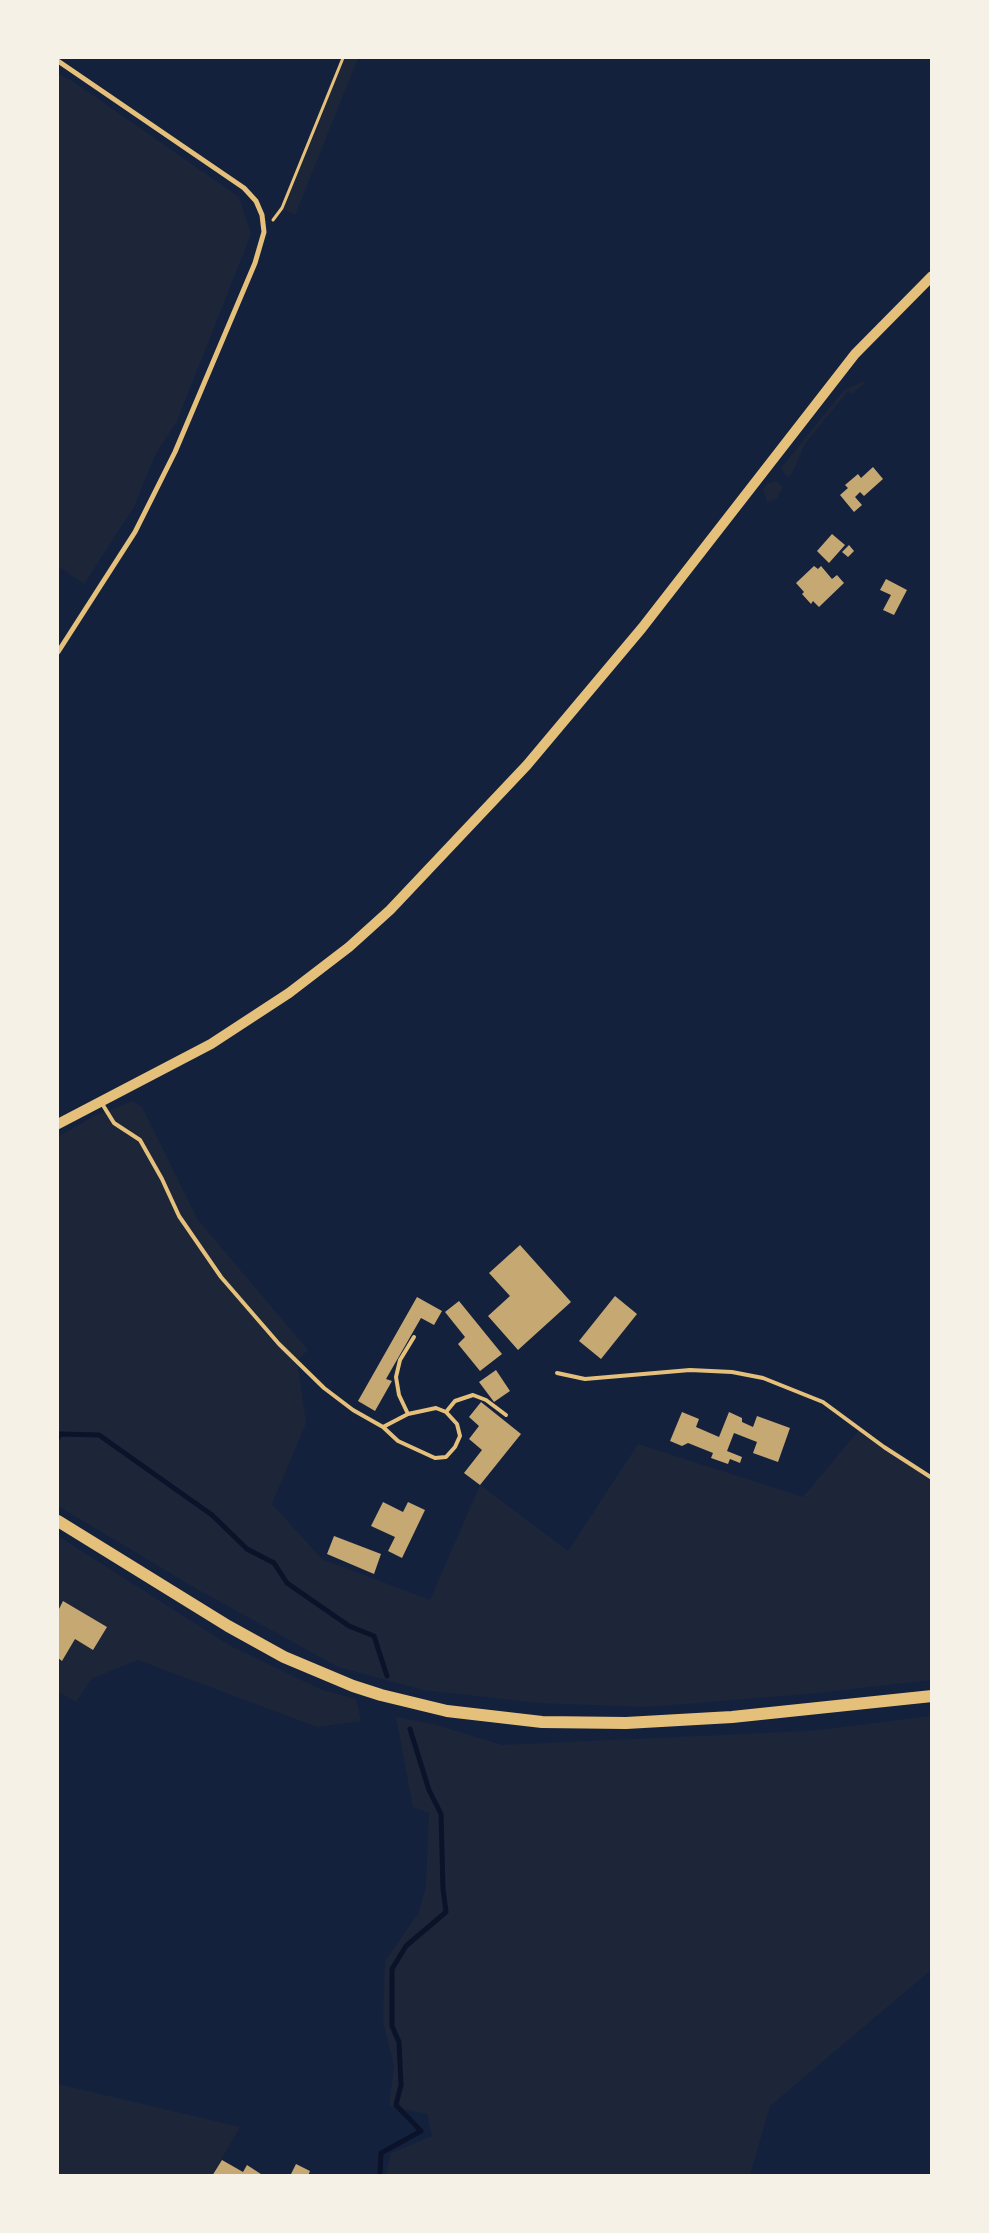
<!DOCTYPE html>
<style>
body{margin:0}
#map{position:relative;width:989px;height:2233px;overflow:hidden;background:#14213d;font-family:"Source Sans 3",sans-serif}
canvas{display:block}
.frame{position:absolute;inset:0;border:59px solid #f6f1e7;pointer-events:none}
</style>
<div id="map">
<canvas width="989" height="2233"></canvas>
<div class="frame"></div>
</div>
<script>
const c = document.querySelector('canvas').getContext('2d');
c.lineJoin = 'round';
function fillPath(path, color) {
  c.fillStyle = color;
  c.fill(path, 'evenodd');
}
function shape(rows) {
  const path = new Path2D();
  for (const r of rows) {
    path.moveTo(r[0], r[1]);
    for (let i = 2; i < r.length; i += 2) path.lineTo(r[i], r[i + 1]);
  }
  return path;
}
function trace(path, color, width, dash) {
  c.strokeStyle = color;
  c.lineWidth = width;
  c.lineCap = dash ? 'butt' : 'round';
  c.setLineDash(dash || []);
  c.stroke(path);
}
const green = shape([
 [343,58,358,58,295,215,282,208],
 [58,74,71,80,239,197,251,234,177,421,155,455,134,507,84,584,58,566],
 [862,382,866,383,851,394,848,391,804,445,797,463,789,478,783,472,782,467,844,390],
 [776,481,783,487,777,498,767,503,763,490,767,484],
 [133,1101,142,1107,198,1220,308,1350,297,1361,306,1423,272,1504,322,1559,430,1600,480,1485,568,1551,638,1444,803,1497,860,1429,931,1478,931,1680,808,1694,646,1707,539,1703,423,1690,338,1667,195,1588,58,1506,58,1137,94,1116],
 [58,1536,229,1645,322,1690,356,1699,361,1721,317,1727,138,1660,91,1679,76,1702,58,1692],
 [931,1716,931,1970,770,2106,750,2175,386,2175,391,2153,432,2136,427,2114,389,2106,394,2065,383,2022,385,1961,418,1914,426,1886,429,1813,413,1807,396,1717,437,1725,502,1745,810,1731],
 [58,2084,240,2127,212,2175,58,2176]
]);
const stream = shape([
 [58,1438,60,1434,99,1435,212,1515,247,1549,274,1563,287,1583,349,1626,374,1636,387,1676],
 [380,2176,381,2153,421,2131,396,2105,401,2085,399,2042,392,2026,392,1969,406,1946,446,1912,443,1889,441,1814,429,1790,410,1729]
]);
const building = shape([
 [873,467,883,479,864,496,860,492,855,497,862,505,854,512,840,495,848,488,845,485,858,474,861,478],
 [832,534,845,545,829,563,817,551],
 [849,545,854,551,848,557,842,552],
 [814,566,818,569,821,566,832,579,837,575,844,583,819,607,813,601,811,604,802,594,804,592,796,583],
 [886,579,907,590,894,615,883,610,891,595,880,590],
 [520,1245,571,1302,518,1350,488,1316,510,1296,489,1273],
 [615,1296,637,1314,601,1359,579,1341],
 [417,1297,442,1311,434,1325,421,1318,386,1379,392,1381,375,1411,358,1401],
 [459,1301,502,1354,480,1371,458,1344,465,1337,445,1312],
 [496,1370,510,1391,494,1402,479,1382],
 [481,1402,521,1434,480,1485,464,1473,482,1450,469,1439,479,1426,469,1417],
 [682,1412,699,1419,696,1427,719,1437,729,1412,742,1418,742,1422,753,1427,757,1416,790,1428,778,1462,753,1453,757,1442,734,1433,727,1451,742,1457,740,1463,730,1459,728,1464,711,1458,713,1453,688,1443,682,1446,670,1441],
 [383,1502,403,1512,408,1502,425,1510,402,1558,388,1551,395,1537,371,1526],
 [334,1536,381,1554,374,1574,327,1554],
 [63,1601,107,1627,93,1650,75,1639,62,1661,58,1658,58,1611],
 [222,2160,243,2172,247,2165,264,2176,212,2176],
 [296,2164,310,2171,308,2176,290,2176]
]);
const path = shape([
 [273,220,282,208,343,58]
]);
const service = shape([
 [101,1102,114,1123,140,1140,162,1179,179,1216,221,1277,279,1344,324,1388,353,1410,383,1427,408,1414,436,1408,446,1412,457,1424,460,1436,455,1447,446,1457,435,1458,398,1441,383,1427],
 [557,1373,585,1379,690,1370,732,1372,763,1378,823,1402,884,1447,932,1478],
 [446,1412,455,1401,473,1395,486,1400,506,1415],
 [408,1414,399,1395,396,1377,400,1360,414,1337]
]);
const minor = shape([
 [58,61,244,188,256,201,262,215,264,232,255,263,175,452,135,532,58,652]
]);
const secondary = shape([
 [58,1124,211,1044,289,993,349,947,390,910,527,765,642,628,855,354,932,276]
]);
const primary = shape([
 [58,1521,228,1626,284,1657,353,1686,381,1695,447,1711,542,1722,626,1723,732,1717,932,1696]
]);
fillPath(green, '#1d2539');
trace(stream, '#0b132b', 5);
fillPath(building, '#c6a872');
trace(path, '#e5c07b', 3);
trace(service, '#e5c07b', 4);
trace(minor, '#e5c07b', 5);
trace(secondary, '#e5c07b', 10);
trace(primary, '#e5c07b', 12);
</script>
